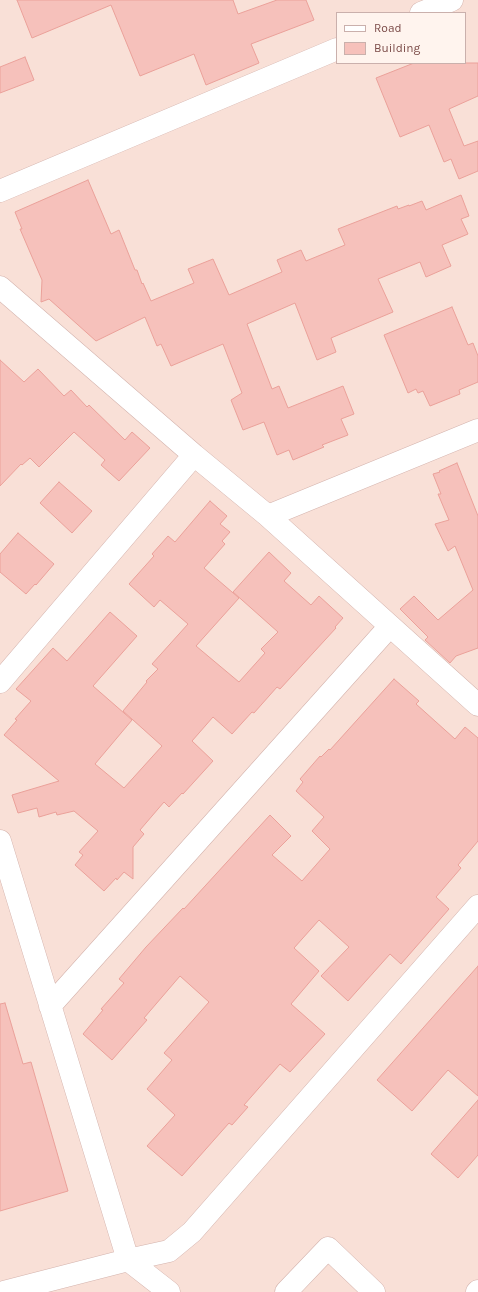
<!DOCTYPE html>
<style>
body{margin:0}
#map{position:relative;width:478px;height:1292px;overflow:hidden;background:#feeee6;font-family:Karla,sans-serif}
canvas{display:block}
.legend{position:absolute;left:336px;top:12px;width:130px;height:52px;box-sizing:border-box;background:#fff4ee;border:1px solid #cab0ac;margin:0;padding:5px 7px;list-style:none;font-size:12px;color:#7b4b48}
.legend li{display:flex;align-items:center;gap:8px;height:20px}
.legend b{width:20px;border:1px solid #cab0ac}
</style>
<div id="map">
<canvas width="478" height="1292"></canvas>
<ul class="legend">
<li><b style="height:5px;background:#fff"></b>Road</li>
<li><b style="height:11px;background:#f6c1bb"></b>Building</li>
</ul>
</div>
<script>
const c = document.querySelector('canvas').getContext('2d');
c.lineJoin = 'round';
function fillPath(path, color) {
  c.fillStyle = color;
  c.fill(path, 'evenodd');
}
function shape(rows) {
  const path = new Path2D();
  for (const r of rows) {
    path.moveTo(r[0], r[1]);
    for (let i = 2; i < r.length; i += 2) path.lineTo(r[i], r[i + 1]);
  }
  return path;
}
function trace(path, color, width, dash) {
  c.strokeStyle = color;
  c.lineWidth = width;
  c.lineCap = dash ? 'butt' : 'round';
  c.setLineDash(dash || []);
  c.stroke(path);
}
const residential = shape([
 [0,0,478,0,478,1292,0,1292],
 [337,13,465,13,465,63,337,63]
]);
const building = shape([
 [17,0,233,0,238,14,277,0,306,0,314,20,251,44,259,63,206,85,194,54,140,76,111,5,32,38,17,0],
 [25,57,34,80,0,93,0,67,25,57],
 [414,63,478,63,478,96,449,109,464,146,478,141,478,171,459,179,451,159,444,162,429,125,400,137,376,78,414,63],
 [88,180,111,234,119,230,135,270,137,270,142,284,143,283,151,301,194,283,188,269,213,259,229,295,282,272,277,260,301,250,306,261,345,245,338,229,397,206,398,209,409,205,409,206,422,201,426,210,461,195,469,216,461,219,468,234,442,245,451,266,426,277,420,262,378,279,393,312,331,338,336,352,317,360,295,303,247,324,272,389,279,386,288,408,343,386,354,414,341,419,348,435,322,445,324,447,293,460,289,450,277,455,264,422,243,430,231,400,242,393,223,344,171,366,161,344,157,346,145,317,96,341,49,299,41,302,42,280,20,229,22,229,15,212,88,180],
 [452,307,468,345,473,343,478,356,478,382,459,390,460,394,430,406,423,391,418,393,416,389,408,393,384,335,452,307],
 [0,360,24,382,38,369,64,396,71,390,87,407,89,405,125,440,132,432,150,448,119,481,101,465,105,460,74,432,39,467,30,458,22,465,21,464,0,486,0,360],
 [457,463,478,516,478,648,456,656,450,663,425,640,428,637,400,609,414,596,438,620,473,590,455,546,448,551,435,524,449,520,438,494,441,494,433,474,440,472,439,471,457,463],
 [59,482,92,511,72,533,40,503,59,482],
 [210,501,227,516,220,524,230,532,222,541,225,544,204,568,239,598,196,646,239,682,265,653,261,649,278,632,233,592,269,552,291,573,284,581,311,605,319,596,343,618,335,627,336,628,280,689,277,687,254,713,252,712,232,734,213,717,192,741,213,761,183,794,182,793,169,807,164,802,140,830,144,834,133,847,133,879,124,872,117,880,116,878,104,891,75,865,83,855,79,852,98,831,74,811,57,815,56,812,39,817,37,808,18,813,12,795,59,781,4,735,17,720,15,719,31,701,16,689,53,648,67,661,110,612,137,636,93,686,132,720,95,764,124,788,162,746,123,711,147,682,146,681,158,669,152,664,188,624,160,600,154,607,129,584,154,556,152,554,168,536,175,542,210,501],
 [18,533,54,564,36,585,35,584,26,594,0,572,0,554,18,533],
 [394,679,419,701,416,704,455,739,465,727,478,738,478,841,458,865,461,868,436,897,449,909,401,964,390,954,348,1001,321,976,349,947,319,920,294,948,319,971,291,1004,325,1034,290,1072,280,1064,244,1105,248,1107,232,1125,229,1123,182,1176,147,1146,175,1115,147,1089,172,1060,164,1053,209,1002,180,976,144,1018,147,1020,112,1060,83,1034,103,1010,101,1009,124,983,119,979,146,947,183,908,184,909,270,815,291,836,272,855,302,881,330,849,312,831,324,817,296,791,303,782,300,779,320,756,321,757,329,749,330,750,394,679],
 [478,966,478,1096,448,1070,412,1111,377,1080,478,966],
 [5,1003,23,1064,31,1062,68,1191,0,1211,0,1004,5,1003],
 [478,1100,478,1155,458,1178,431,1154,478,1100]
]);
const minor = shape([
 [421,13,452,0],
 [0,191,337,49],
 [0,287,194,455,268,516,478,705],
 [268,516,478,430],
 [0,682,194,455],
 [0,841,128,1260,169,1292],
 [50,1006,390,626],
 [4,1292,128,1260,169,1251,192,1232,478,906],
 [286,1292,328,1248,374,1292],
 [477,1292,478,1291]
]);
fillPath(residential, '#f9e0d7');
fillPath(building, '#f6c1bb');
trace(building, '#eba19a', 1);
trace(minor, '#d4b3ad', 23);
trace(minor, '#fff', 22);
</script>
